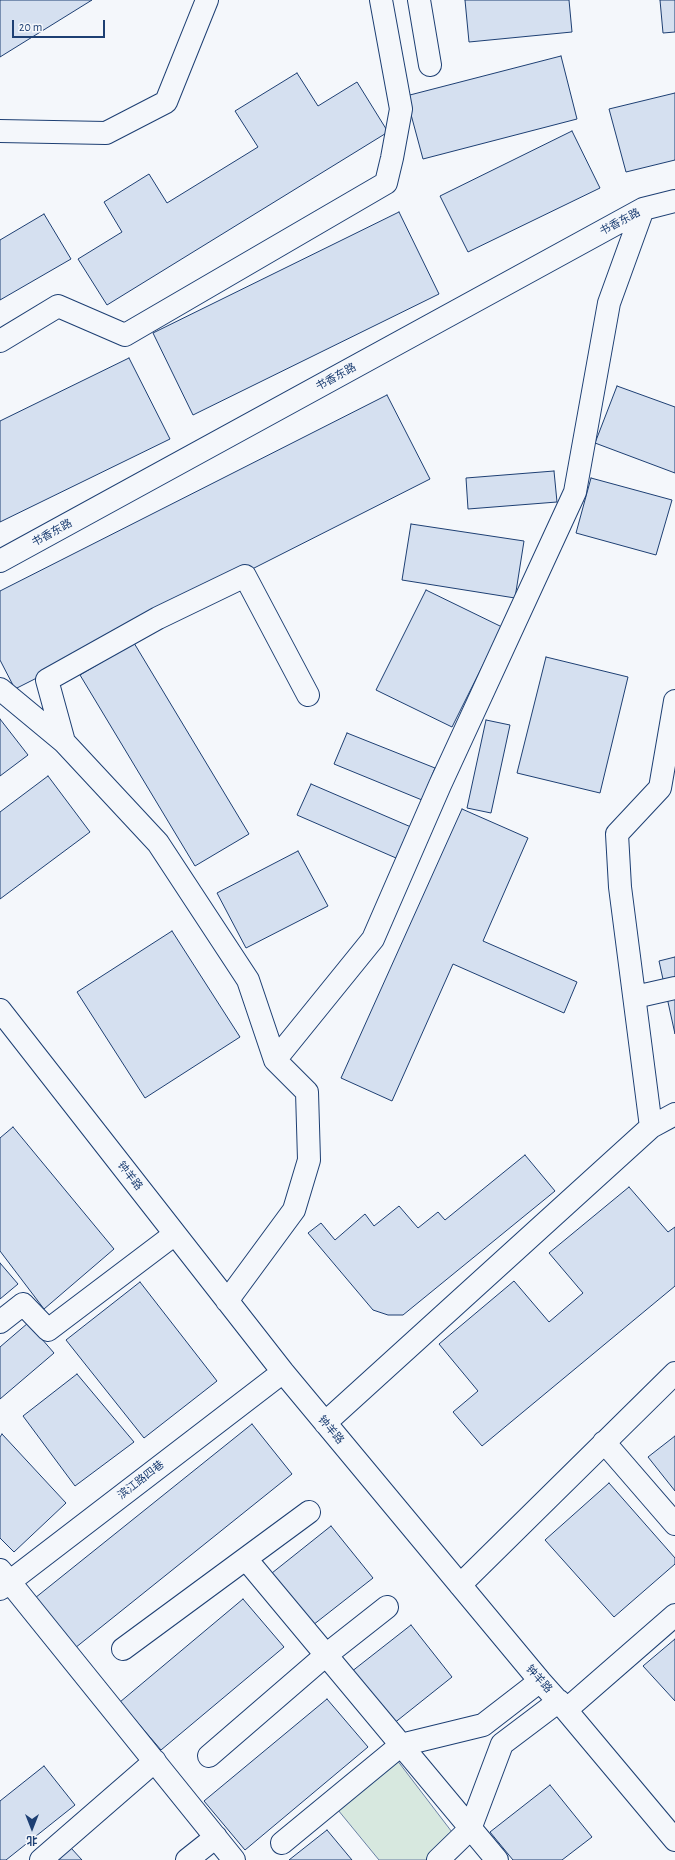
<!DOCTYPE html>
<meta charset="utf-8">
<style>
body{margin:0}
#map{position:relative;width:675px;height:1860px;overflow:hidden;background:#f4f7fb;font-family:"Alegreya Sans","Noto Sans SC",sans-serif}
canvas{display:block}
.north{position:absolute;left:12px;top:1808px;width:40px;height:40px;-webkit-text-stroke:3px #f4f7fb;paint-order:stroke;rotate:180deg;font-size:11px;font-weight:700;line-height:16px;text-align:center;color:#1d3f73}
.north::after{content:'';display:block;margin:auto;width:14px;height:18px;background:#1d3f73;clip-path:polygon(50% 0,100% 100%,50% 72%,0 100%)}
.scale{position:absolute;left:12px;top:20px;width:93px;height:18px;box-sizing:border-box;border:2px solid #1d3f73;border-top:0;padding-left:5px;font-size:12px;line-height:14px;white-space:nowrap;color:#1d3f73;-webkit-text-stroke:3px #f4f7fb;paint-order:stroke}
</style>
<div id="map">
<canvas width="675" height="1860"></canvas>
<div class="north">北</div>
<div class="scale">20 m</div>
</div>
<script>
const c = document.querySelector('canvas').getContext('2d');
c.lineJoin = 'round';
function fillPath(path, color) {
  c.fillStyle = color;
  c.fill(path, 'evenodd');
}
function shape(rows) {
  const path = new Path2D();
  for (const r of rows) {
    path.moveTo(r[0], r[1]);
    for (let i = 2; i < r.length; i += 2) path.lineTo(r[i], r[i + 1]);
  }
  return path;
}
function trace(path, color, width, dash) {
  c.strokeStyle = color;
  c.lineWidth = width;
  c.lineCap = dash ? 'butt' : 'round';
  c.setLineDash(dash || []);
  c.stroke(path);
}
function drawText(font, color, halo, rows, align = 'center') {
  c.font = font + ' "Alegreya Sans","Noto Sans SC",sans-serif';
  c.lineWidth = 3;
  c.setLineDash([]);
  c.textBaseline = 'middle';
  c.strokeStyle = halo;
  c.fillStyle = color;
  for (const [text, x, y, turn = 0] of rows) {
    c.save();
    c.translate(x, y);
    c.rotate((+turn || 0) * Math.PI / 180);
    c.textAlign = isNaN(turn) ? turn : align;
    if (halo) c.strokeText(text, 0, 0);
    c.fillText(text, 0, 0);
    c.restore();
  }
}
const green = shape([
 [397,1760,455,1836,429,1860,379,1860,338,1810,397,1760]
]);
const building = shape([
 [0,0,92,0,0,57,0,0],
 [465,0,569,0,572,32,469,42,465,0],
 [660,0,675,0,675,32,663,33,660,0],
 [561,56,577,119,423,159,406,96,561,56],
 [297,73,318,106,357,82,388,132,107,305,78,259,122,232,104,202,149,174,167,203,258,147,235,111,297,73],
 [675,93,675,160,626,172,609,109,675,93],
 [572,131,600,188,468,252,440,196,572,131],
 [399,212,439,294,193,415,153,333,399,212],
 [44,214,71,259,0,300,0,240,44,214],
 [129,358,170,439,0,522,0,421,129,358],
 [617,386,675,407,675,473,595,443,617,386],
 [387,395,430,479,15,689,0,660,0,591,387,395],
 [554,471,557,502,468,509,466,478,554,471],
 [591,478,672,500,656,555,576,533,591,478],
 [411,524,524,541,515,598,402,580,411,524],
 [426,590,502,627,452,727,376,690,426,590],
 [134,643,249,834,195,866,80,675,134,643],
 [546,657,628,677,600,793,517,773,546,657],
 [0,719,28,755,0,776,0,719],
 [486,720,510,725,491,813,467,808,486,720],
 [347,733,435,768,422,800,334,764,347,733],
 [48,776,90,832,0,899,0,812,48,776],
 [311,784,411,827,396,858,297,815,311,784],
 [462,809,528,838,483,941,577,982,564,1013,453,964,392,1101,341,1078,462,809],
 [298,851,328,906,246,948,217,893,298,851],
 [172,931,240,1037,145,1098,77,992,172,931],
 [675,957,675,1034,659,961,675,957],
 [13,1127,114,1249,44,1309,0,1251,0,1138,13,1127],
 [525,1155,555,1191,403,1315,388,1315,373,1310,308,1233,321,1223,335,1240,365,1214,374,1226,399,1206,418,1228,438,1212,445,1220,525,1155],
 [629,1187,668,1232,675,1227,675,1286,482,1446,453,1412,478,1391,439,1344,514,1281,549,1322,583,1293,549,1253,629,1187],
 [0,1263,18,1284,0,1299,0,1263],
 [140,1282,217,1381,144,1438,66,1340,140,1282],
 [28,1323,54,1353,0,1399,0,1347,28,1323],
 [77,1374,134,1442,75,1486,23,1416,77,1374],
 [252,1424,292,1474,75,1648,35,1598,252,1424],
 [2,1434,66,1503,14,1552,0,1538,0,1437,2,1434],
 [675,1436,675,1491,648,1457,675,1436],
 [609,1483,675,1558,675,1564,614,1617,545,1540,609,1483],
 [331,1526,373,1578,313,1625,272,1573,331,1526],
 [243,1599,284,1647,161,1750,120,1702,243,1599],
 [411,1625,452,1677,393,1724,351,1672,411,1625],
 [675,1639,675,1701,643,1666,675,1639],
 [327,1699,368,1747,245,1850,204,1801,327,1699],
 [44,1766,75,1805,6,1860,0,1860,0,1801,44,1766],
 [550,1785,592,1837,562,1860,513,1860,490,1832,550,1785],
 [327,1830,352,1860,289,1860,327,1830],
 [71,1848,82,1860,58,1860,71,1848]
]);
const minor = shape([
 [419,0,430,65],
 [0,131,106,133,166,102,207,0],
 [0,341,58,306,125,335,386,183,392,158,401,109,381,0],
 [0,561,643,209,675,201],
 [0,689,64,742,158,843,248,980,275,1060],
 [64,742,47,680,158,618,245,576,308,695],
 [635,997,675,988],
 [0,1010,283,1372,540,1681,566,1710,675,1840],
 [651,1127,620,887,617,834,660,788,675,701],
 [227,1301,294,1210,309,1160,307,1092,275,1060,373,939,440,785,575,492,609,303,643,209],
 [0,1322,23,1304,48,1330,175,1234],
 [325,1423,651,1127,675,1114],
 [604,1442,675,1524],
 [246,1559,497,1860],
 [0,1570,234,1860],
 [460,1585,675,1373],
 [0,1589,283,1372],
 [123,1649,309,1512],
 [566,1710,675,1615],
 [209,1756,326,1655,387,1607],
 [282,1843,401,1745,483,1725,540,1681],
 [41,1860,155,1761],
 [187,1860,216,1837],
 [438,1860,470,1829,502,1744,559,1701]
]);
const streetNames = [
 ["书香东路",620,222,-28],
 ["书香东路",336,377,-29],
 ["书香东路",52,533,-29],
 ["钟羊路",130,1176,52],
 ["钟羊路",331,1430,50],
 ["滨江路四巷",141,1480,-38],
 ["钟羊路",539,1679,48]
];
fillPath(green, '#d7e8df');
trace(green, '#687fa3', 1);
fillPath(building, '#d5e0f0');
trace(building, '#1d3f73', 1);
trace(minor, '#1d3f73', 24);
trace(minor, '#f4f7fb', 22);
drawText('11px', '#1d3f73', '#f4f7fb', streetNames);
</script>
